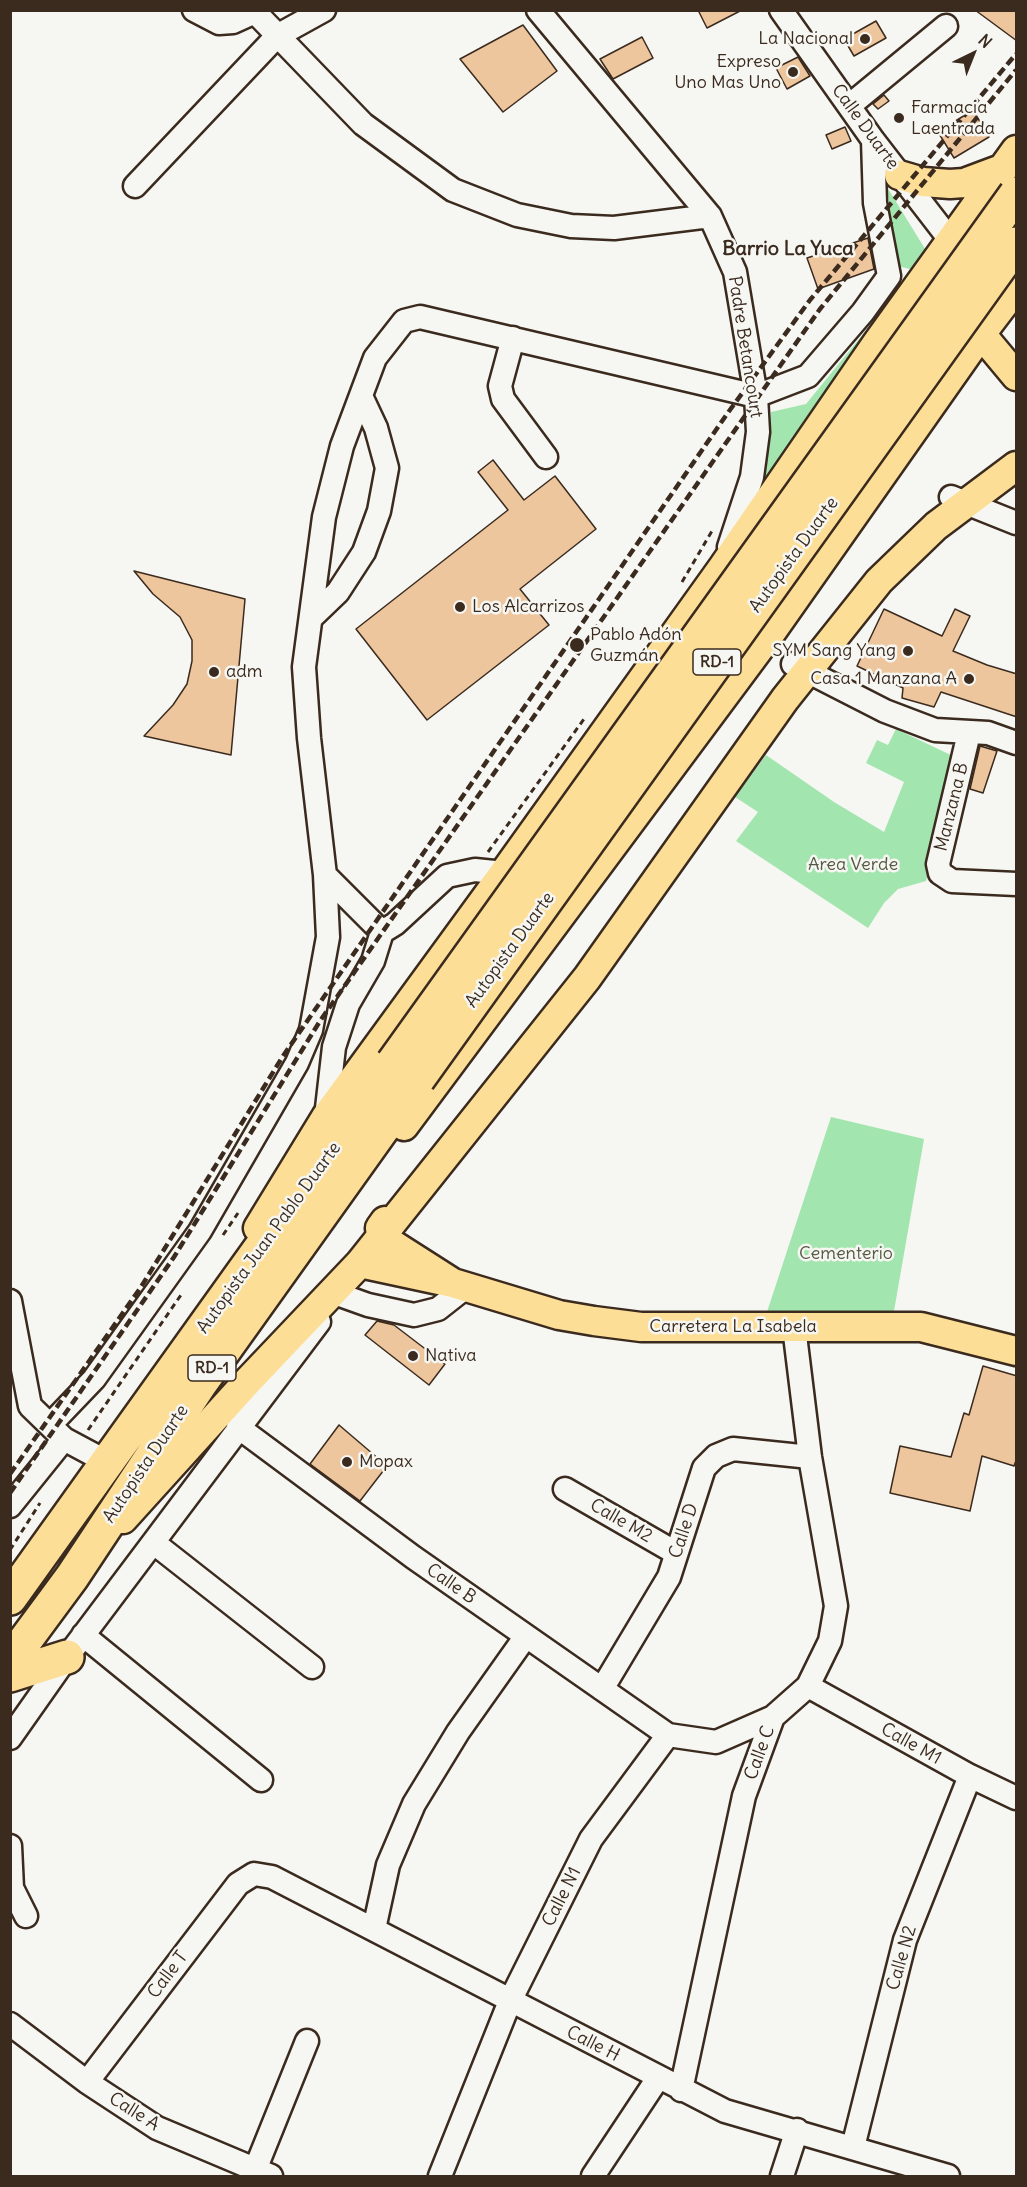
<!DOCTYPE html>
<meta charset="utf-8">
<style>
body{margin:0}
#map{position:relative;width:1027px;height:2187px;overflow:hidden;background:#f6f6f2;font-family:Delius,sans-serif}
canvas{display:block}
.frame{position:absolute;inset:0;border:12px solid #3b2a1e;pointer-events:none}
.north{position:absolute;left:943px;top:24px;width:60px;height:60px;-webkit-text-stroke:4px #f6f6f2;paint-order:stroke;rotate:43deg;font-size:16px;font-weight:700;line-height:24px;text-align:center;color:#3b2a1e}
.north::after{content:'';display:block;margin:auto;width:21px;height:27px;background:#3b2a1e;clip-path:polygon(50% 0,100% 100%,50% 72%,0 100%)}
</style>
<div id="map">
<canvas width="1027" height="2187"></canvas>
<div class="frame"></div>
<div class="north">N</div>
</div>
<script>
const c = document.querySelector('canvas').getContext('2d');
c.lineJoin = 'round';
function fillPath(path, color) {
  c.fillStyle = color;
  c.fill(path, 'evenodd');
}
function shape(rows) {
  const path = new Path2D();
  for (const r of rows) {
    path.moveTo(r[0], r[1]);
    for (let i = 2; i < r.length; i += 2) path.lineTo(r[i], r[i + 1]);
  }
  return path;
}
function trace(path, color, width, dash) {
  c.strokeStyle = color;
  c.lineWidth = width;
  c.lineCap = dash ? 'butt' : 'round';
  c.setLineDash(dash || []);
  c.stroke(path);
}
function drawText(font, color, halo, rows, align = 'center') {
  c.font = font + ' Delius,sans-serif';
  c.lineWidth = 5;
  c.setLineDash([]);
  c.textBaseline = 'middle';
  c.strokeStyle = halo;
  c.fillStyle = color;
  for (const [text, x, y, turn = 0] of rows) {
    c.save();
    c.translate(x, y);
    c.rotate((+turn || 0) * Math.PI / 180);
    c.textAlign = isNaN(turn) ? turn : align;
    if (halo) c.strokeText(text, 0, 0);
    c.fillText(text, 0, 0);
    c.restore();
  }
}
const green = shape([
 [887,187,930,257,919,271,897,266],
 [899,285,910,287,765,484,771,412,806,404,877,317],
 [896,729,953,756,953,784,926,881,898,889,884,903,868,928,736,841,758,812,735,797,766,755,834,802,884,832,904,782,866,763,877,740,888,745],
 [831,1117,924,1139,894,1311,766,1315]
]);
const building = shape([
 [698,10,742,10,707,28,698,10],
 [975,10,1017,10,1017,41,975,10],
 [876,21,886,38,854,56,844,39,876,21],
 [523,25,557,71,503,112,460,59,523,25],
 [642,37,653,58,613,79,600,59,642,37],
 [798,57,810,76,787,89,776,68,798,57],
 [884,95,889,101,878,109,873,104,884,95],
 [973,110,989,137,954,158,938,132,973,110],
 [845,127,851,141,832,149,826,135,845,127],
 [868,238,874,269,818,289,807,258,868,238],
 [493,460,524,500,555,476,596,529,520,589,549,625,427,720,356,629,508,510,478,472,493,460],
 [134,571,245,599,231,755,144,736,173,705,187,684,192,661,192,640,180,617,153,594,134,571],
 [884,609,942,636,955,609,970,616,953,651,987,665,1017,674,1017,717,941,692,934,707,902,698,903,688,857,666,884,609],
 [980,746,997,751,983,793,970,789,980,746],
 [377,1321,394,1325,445,1364,429,1385,365,1335,377,1321],
 [983,1366,1017,1376,1017,1458,1014,1466,982,1456,970,1511,890,1493,900,1446,951,1457,964,1413,969,1415,983,1366],
 [339,1425,387,1466,360,1501,310,1464,339,1425]
]);
const path = shape([
 [682,582,712,531],
 [488,852,584,719],
 [223,1235,238,1213],
 [88,1430,183,1292],
 [10,1550,40,1503]
]);
const minor = shape([
 [194,10,219,23,233,22,255,12],
 [253,10,363,124,453,190,517,215,571,226,614,228,710,216],
 [538,10,710,216,735,272,756,396,758,432,752,477,729,547],
 [781,10,873,140,951,241],
 [849,106,946,26],
 [135,186,277,36,324,10],
 [513,338,500,386,503,399,546,457],
 [951,497,1016,523],
 [312,617,338,592,364,552,379,511,387,468,376,428,361,396],
 [793,664,885,711,935,730,988,733,1016,743],
 [969,733,938,864,940,873,952,881,1016,884],
 [325,875,382,932,395,924,447,876,475,870,504,873],
 [326,1117,334,1047,348,1004,373,961,382,932],
 [340,1295,368,1305,414,1315,438,1309,466,1287],
 [10,1301,30,1406,64,1439,107,1462],
 [50,1425,94,1379,200,1231,297,1063,311,1030,328,937,325,875,309,738,304,667,324,517,342,446,375,358,404,321,420,317,756,396,808,376,863,312,889,276,875,203,873,140],
 [238,1427,413,1557,668,1735],
 [565,1489,676,1553],
 [10,1506,64,1439],
 [154,1543,312,1667],
 [83,1635,261,1780],
 [808,1686,970,1776,1016,1798],
 [602,1689,669,1577,704,1468,716,1456,733,1449,810,1457],
 [10,1738,67,1657,319,1322],
 [10,1846,12,1888,26,1916],
 [374,1929,388,1865,414,1804,458,1732,526,1636],
 [10,2024,87,2082,157,2128,271,2176],
 [87,2082,238,1884,254,1874,272,1877,725,2111,948,2176],
 [681,2090,744,1796,773,1717,808,1686,830,1641,836,1606,810,1457,794,1327],
 [853,2147,905,1940,970,1776],
 [255,2170,307,2041],
 [440,2176,510,2001,591,1839,668,1735,716,1742,773,1717],
 [593,2176,658,2078],
 [782,2176,797,2130]
]);
const major = shape([
 [899,175,923,182,950,184,964,183,1004,168],
 [968,323,981,334,1016,376],
 [404,1126,770,634,981,334,1016,288],
 [385,1221,380,1228,381,1237,453,1283],
 [258,1228,326,1117,504,873,723,567,877,343,1016,150],
 [360,1263,453,1283,559,1315,594,1321,641,1327,921,1327,1016,1351],
 [123,1519,247,1382,360,1263,587,978,785,699,879,581,936,526,1016,466]
]);
const highway = shape([
 [10,1598,393,1063],
 [10,1661,72,1577,200,1384,418,1079],
 [10,1675,67,1657]
]);
const rail = shape([
 [10,1474,141,1287,283,1056,727,414,810,300,1016,54],
 [10,1493,174,1257,320,1021,820,309,1016,70]
]);
const highwayBridge = shape([
 [393,1063,1016,194],
 [418,1079,1016,244]
]);
const markers = [
 [865,39,6,"#3b2a1e"],
 [793,72,6,"#3b2a1e"],
 [899,118,6,"#3b2a1e"],
 [460,607,6,"#3b2a1e"],
 [577,645,8,"#3b2a1e"],
 [908,651,6,"#3b2a1e"],
 [214,672,6,"#3b2a1e"],
 [969,679,6,"#3b2a1e"],
 [413,1356,6,"#3b2a1e"],
 [347,1462,6,"#3b2a1e"]
];
const shields = [
 [717,662,48],
 [212,1368,48]
];
const shieldNames = [
 ["RD-1",717,662],
 ["RD-1",212,1368]
];
const poiNames = [
 ["La Nacional",853,39,"right"],
 ["Expreso",781,62,"right"],
 ["Uno Mas Uno",781,83,"right"],
 ["Farmacia",911,108],
 ["Laentrada",911,129],
 ["Los Alcarrizos",472,607],
 ["Pablo Adón",590,635],
 ["Guzmán",590,656],
 ["SYM Sang Yang",896,651,"right"],
 ["adm",226,672],
 ["Casa 1 Manzana A",957,679,"right"],
 ["Nativa",425,1356],
 ["Mopax",359,1462]
];
const streetNames = [
 ["Calle Duarte",865,127,54],
 ["Padre Betancourt",745,347,81],
 ["Autopista Duarte",794,555,-54],
 ["Manzana B",952,807,-76],
 ["Autopista Duarte",510,950,-54],
 ["Autopista Juan Pablo Duarte",269,1238,-54],
 ["Carretera La Isabela",733,1327],
 ["Autopista Duarte",146,1464,-56],
 ["Calle M2",621,1521,30],
 ["Calle D",684,1531,-72],
 ["Calle B",451,1584,35],
 ["Calle M1",911,1744,29],
 ["Calle C",760,1753,-70],
 ["Calle N1",562,1897,-63],
 ["Calle N2",902,1958,-74],
 ["Calle T",168,1975,-53],
 ["Calle H",593,2044,27],
 ["Calle A",134,2112,32]
];
const parkNames = [
 ["Area Verde",853,865],
 ["Cementerio",846,1254]
];
const neighbourhoodNames = [
 ["Barrio La Yuca",788,249]
];
fillPath(green, '#a3e5af');
fillPath(building, '#edc69d');
trace(building, '#3b2a1e', 1.5);
trace(minor, '#3b2a1e', 27);
trace(major, '#3b2a1e', 33);
trace(highway, '#3b2a1e', 38);
trace(path, '#3b2a1e', 3, [6, 4.5]);
trace(minor, '#f6f6f2', 22);
trace(major, '#fdde96', 28);
trace(highway, '#fdde96', 33);
trace(rail, '#3b2a1e', 4.5, [9, 4.5]);
trace(highwayBridge, '#3b2a1e', 38, []);
trace(highwayBridge, '#fdde96', 33);
for (const [x, y, r, color] of markers) {
  const dot = new Path2D();
  dot.arc(x, y, r, 0, 2 * Math.PI);
  c.fillStyle = color;
  c.fill(dot);
  trace(dot, '#f6f6f2', 2);
}
for (const [x, y, w] of shields) {
  const box = new Path2D();
  box.roundRect(x - w / 2, y - 13, w, 26, 4.5);
  c.fillStyle = '#f6f6f2';
  c.fill(box);
  trace(box, '#3b2a1e', 1.5);
}
drawText('bold 16px', '#3b2a1e', null, shieldNames);
drawText('18px', '#3b2a1e', '#f6f6f2', poiNames, 'left');
drawText('18px', '#3b2a1e', '#f6f6f2', streetNames);
drawText('18px', '#555942', '#f6f6f2', parkNames);
drawText('bold 20px', '#3b2a1e', '#f6f6f2', neighbourhoodNames);
</script>
